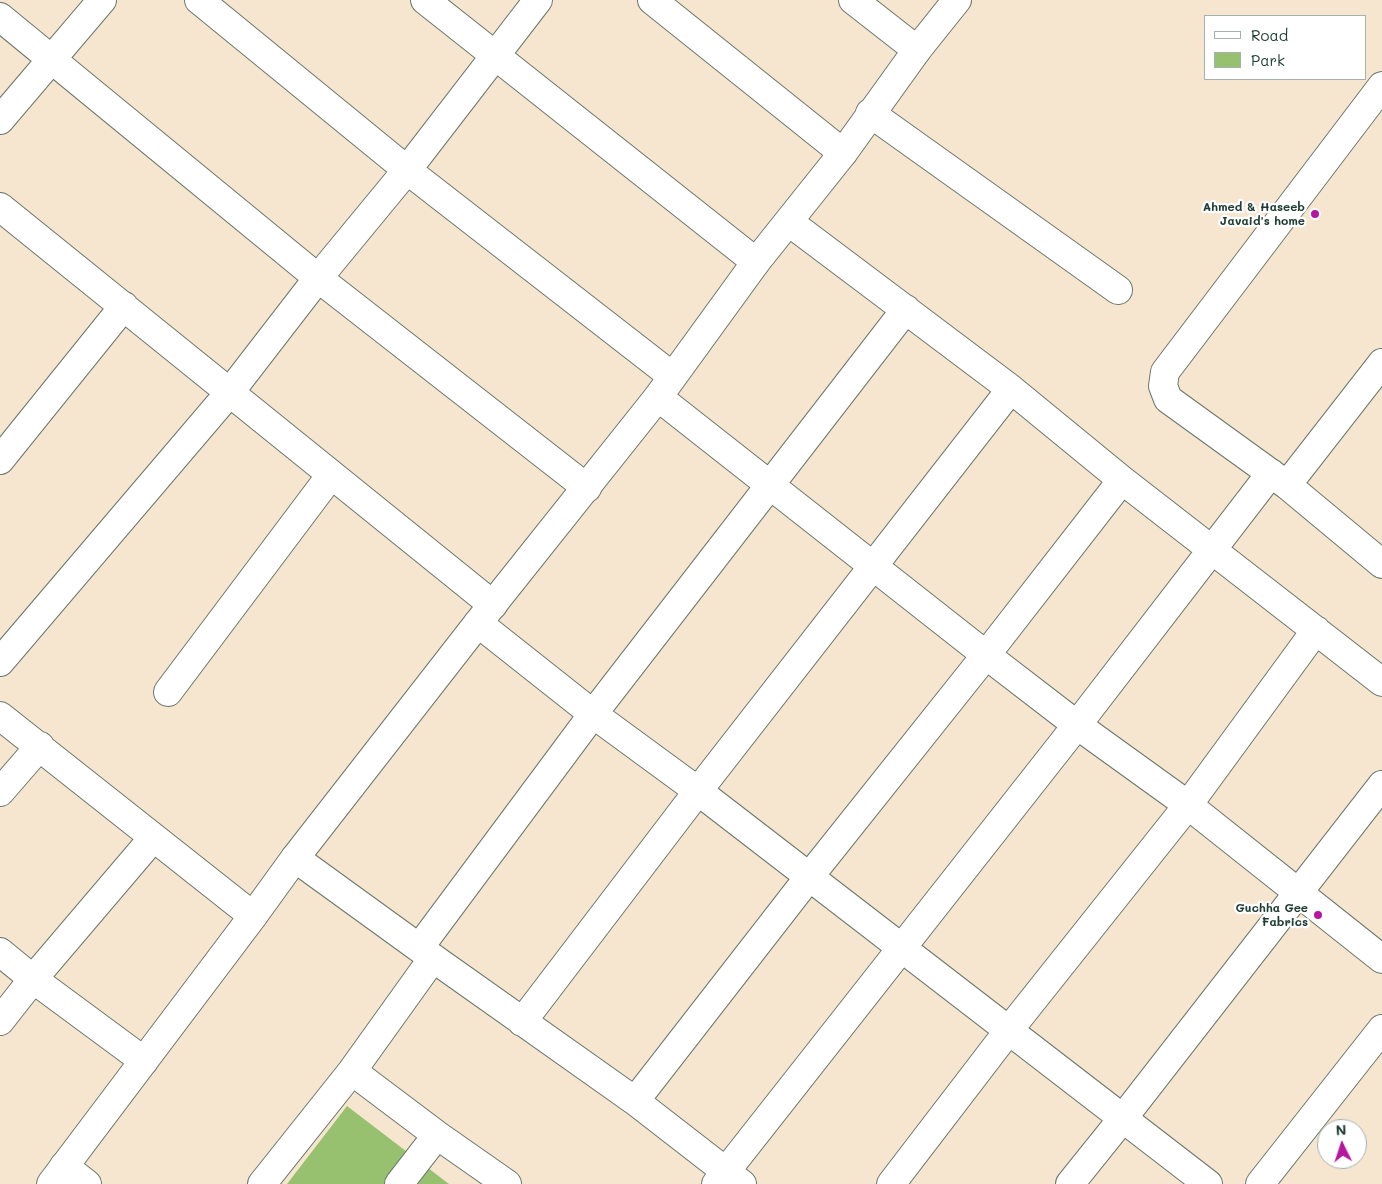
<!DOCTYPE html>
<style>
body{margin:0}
#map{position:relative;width:1382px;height:1184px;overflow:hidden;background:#f6e6d0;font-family:Mali,sans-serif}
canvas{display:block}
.legend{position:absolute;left:1204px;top:15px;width:162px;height:65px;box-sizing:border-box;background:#fff;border:1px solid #a5b1ae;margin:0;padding:6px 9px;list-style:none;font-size:15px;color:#1f3d34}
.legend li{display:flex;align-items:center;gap:10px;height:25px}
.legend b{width:25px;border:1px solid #a5b1ae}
.north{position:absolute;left:1317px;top:1119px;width:50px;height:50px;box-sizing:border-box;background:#fff;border:1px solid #a5b1ae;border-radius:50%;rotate:356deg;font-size:14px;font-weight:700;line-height:20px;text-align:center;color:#1f3d34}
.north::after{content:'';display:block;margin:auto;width:18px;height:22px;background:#b5179e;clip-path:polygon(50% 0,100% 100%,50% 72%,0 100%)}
</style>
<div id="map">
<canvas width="1382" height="1184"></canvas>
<ul class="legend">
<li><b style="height:6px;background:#fff"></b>Road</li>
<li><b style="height:14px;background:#97c16e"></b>Park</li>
</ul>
<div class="north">N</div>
</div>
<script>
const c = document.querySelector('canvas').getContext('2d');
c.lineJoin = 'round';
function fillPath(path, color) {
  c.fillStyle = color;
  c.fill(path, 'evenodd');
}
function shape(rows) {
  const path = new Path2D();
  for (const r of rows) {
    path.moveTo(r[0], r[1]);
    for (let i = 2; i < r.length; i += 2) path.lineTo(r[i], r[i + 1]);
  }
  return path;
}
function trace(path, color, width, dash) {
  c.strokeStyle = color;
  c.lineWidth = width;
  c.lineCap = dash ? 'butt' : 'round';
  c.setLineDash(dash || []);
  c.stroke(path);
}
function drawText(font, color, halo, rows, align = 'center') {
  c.font = font + ' Mali,sans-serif';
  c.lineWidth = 4.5;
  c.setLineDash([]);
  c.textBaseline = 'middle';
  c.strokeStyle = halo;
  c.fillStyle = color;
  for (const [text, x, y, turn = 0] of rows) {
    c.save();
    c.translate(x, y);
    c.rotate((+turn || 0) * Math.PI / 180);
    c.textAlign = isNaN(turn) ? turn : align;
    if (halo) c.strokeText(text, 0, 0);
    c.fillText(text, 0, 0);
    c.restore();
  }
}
const green = shape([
 [347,1106,449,1184,287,1184]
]);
const street = shape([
 [199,0,407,170,672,376],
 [425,0,756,262],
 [652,0,843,153],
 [853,0,917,50],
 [0,17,318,278,587,488],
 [1382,86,1165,372,1163,386,1168,399,1287,485,1382,363],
 [870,113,1118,290],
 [0,120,102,0],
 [0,207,493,605],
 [789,222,1011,389,1122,480,1382,682],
 [658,397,986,655,1077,725,1188,805,1382,959],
 [0,460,124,306],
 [1287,485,1382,564],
 [478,623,593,714,698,791,1208,1184],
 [0,662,230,392,318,278,407,170,538,0],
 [168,692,331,475],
 [0,716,253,916],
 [0,792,40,746],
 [295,858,433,958,635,1101,742,1184],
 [419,948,593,714,906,309],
 [0,952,33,979,144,1061],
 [0,1021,33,979,153,838],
 [522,1022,698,791,1011,389],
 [352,1071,437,1135,507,1184],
 [635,1101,809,877,986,655,1122,480],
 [64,1166,87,1184],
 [262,1184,352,1071,433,958],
 [399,1184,437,1135],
 [716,1184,1077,725,1271,473],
 [891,1184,1009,1030,1188,805,1316,630],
 [1070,1184,1123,1118,1382,785],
 [1260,1184,1382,1029]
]);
const secondary = shape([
 [51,1184,253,916,295,858,478,623,658,397,756,262,843,153,917,50,957,0]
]);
const markers = [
 [1315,214,5,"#b5179e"],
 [1318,915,5,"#b5179e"]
];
const poiNames = [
 ["Ahmed & Haseeb",1305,207],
 ["Javaid's home",1305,221],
 ["Guchha Gee",1308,908],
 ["Fabrics",1308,922]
];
fillPath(green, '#97c16e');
trace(street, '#6a786b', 30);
trace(secondary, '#6a786b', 30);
trace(street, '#fff', 28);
trace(secondary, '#fff', 28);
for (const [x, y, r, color] of markers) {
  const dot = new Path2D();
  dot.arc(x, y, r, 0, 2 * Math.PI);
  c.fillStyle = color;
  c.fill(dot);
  trace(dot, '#fff', 2);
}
drawText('bold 12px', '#1f3d34', '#fff', poiNames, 'right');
</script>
